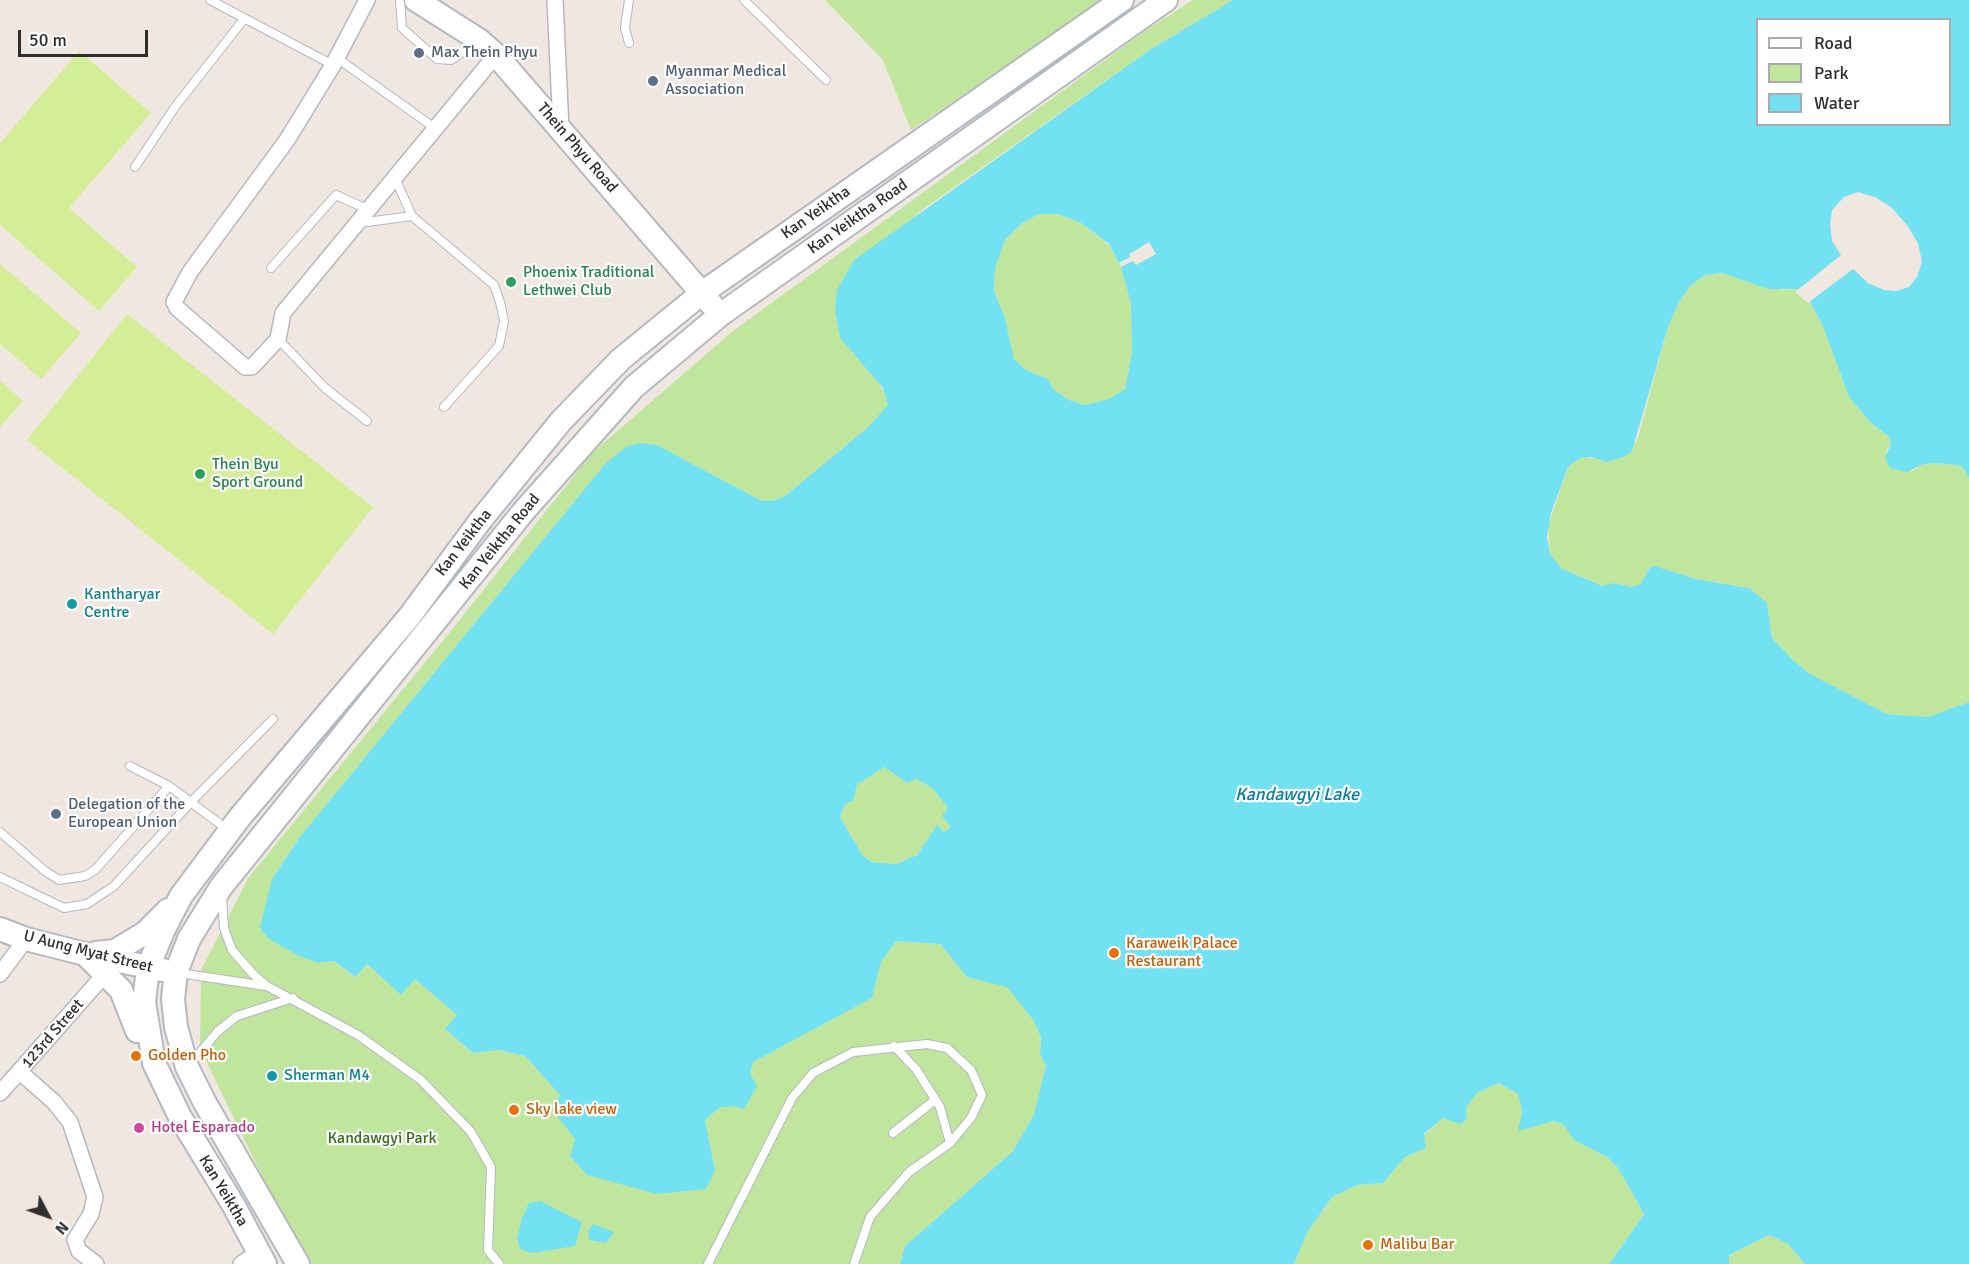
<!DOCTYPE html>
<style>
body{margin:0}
#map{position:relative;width:1969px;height:1264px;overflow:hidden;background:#efe7e0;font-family:Signika,sans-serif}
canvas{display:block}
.legend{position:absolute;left:1756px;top:18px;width:195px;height:108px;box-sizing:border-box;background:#fff;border:2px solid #ababab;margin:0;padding:8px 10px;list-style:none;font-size:18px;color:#2e2e2e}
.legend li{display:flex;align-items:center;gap:12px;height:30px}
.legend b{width:30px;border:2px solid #ababab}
.north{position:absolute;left:18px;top:1186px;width:60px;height:60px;-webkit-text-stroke:4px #fff;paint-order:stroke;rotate:131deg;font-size:16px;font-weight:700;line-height:24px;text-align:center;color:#2e2e2e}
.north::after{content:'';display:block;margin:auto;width:21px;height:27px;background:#2e2e2e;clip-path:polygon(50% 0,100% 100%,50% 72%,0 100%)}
.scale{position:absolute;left:18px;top:30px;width:130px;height:27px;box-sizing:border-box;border:3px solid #2e2e2e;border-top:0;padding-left:8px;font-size:18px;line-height:21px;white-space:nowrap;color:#2e2e2e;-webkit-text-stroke:4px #fff;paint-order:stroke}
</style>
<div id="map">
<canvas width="1969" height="1264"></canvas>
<ul class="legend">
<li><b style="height:8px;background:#fff"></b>Road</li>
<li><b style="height:16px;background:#bfe69c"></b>Park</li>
<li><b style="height:16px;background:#72e1f2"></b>Water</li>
</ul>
<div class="north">N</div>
<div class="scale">50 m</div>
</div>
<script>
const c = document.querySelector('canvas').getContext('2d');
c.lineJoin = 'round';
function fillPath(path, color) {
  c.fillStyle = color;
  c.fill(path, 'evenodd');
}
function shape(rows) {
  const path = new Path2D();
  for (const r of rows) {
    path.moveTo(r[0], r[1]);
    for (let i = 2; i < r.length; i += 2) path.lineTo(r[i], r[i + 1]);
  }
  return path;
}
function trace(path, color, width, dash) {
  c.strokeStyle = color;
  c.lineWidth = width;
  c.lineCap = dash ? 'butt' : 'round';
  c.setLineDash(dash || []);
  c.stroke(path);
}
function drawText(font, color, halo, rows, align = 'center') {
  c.font = font + ' Signika,sans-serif';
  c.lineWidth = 4.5;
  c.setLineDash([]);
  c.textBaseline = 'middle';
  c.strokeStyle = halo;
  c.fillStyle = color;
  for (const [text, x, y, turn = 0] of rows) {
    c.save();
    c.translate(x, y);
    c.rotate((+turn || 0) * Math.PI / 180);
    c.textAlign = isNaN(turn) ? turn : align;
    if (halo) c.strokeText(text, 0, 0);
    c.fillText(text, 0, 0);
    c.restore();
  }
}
const green = shape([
 [825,0,1103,0,911,130,883,60],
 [1193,0,1233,0,1151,49,919,212,835,312,840,338,877,380,887,397,888,405,883,413,867,428,785,496,772,501,760,500,657,445,605,464,299,838,272,879,269,939,318,963,334,961,354,977,367,964,401,995,415,979,457,1015,445,1029,473,1053,499,1050,525,1056,560,1095,554,1111,575,1139,715,1170,705,1120,719,1108,746,1102,756,1086,750,1074,753,1062,872,998,881,962,896,941,940,944,967,977,1007,986,1034,1021,1041,1038,1040,1054,1046,1065,1034,1114,1013,1151,905,1246,900,1264,308,1264,276,1205,200,1048,201,970,249,877,450,632,592,453,733,331,1142,33],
 [1039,214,1058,214,1081,223,1109,245,1121,267,1131,304,1132,353,1125,389,1109,399,1085,405,1069,400,1054,390,1048,379,1026,370,1014,359,1005,318,994,291,995,268,1005,240,1022,223],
 [1723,273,1781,290,1798,289,1806,295,1822,324,1849,397,1870,422,1889,437,1891,443,1886,452,1913,471,1921,465,1935,463,1959,465,1964,469,1969,478,1969,702,1928,717,1887,714,1810,674,1794,661,1772,638,1767,603,1749,588,1696,579,1655,566,1650,567,1641,584,1632,587,1614,583,1604,586,1562,569,1550,554,1548,526,1568,467,1580,458,1599,458,1637,441,1668,327,1679,302,1690,286,1705,275],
 [884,767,907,783,917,779,932,788,948,808,951,827,944,832,937,826,917,855,896,864,872,862,863,856,840,817,845,804,853,801,857,785],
 [1499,1083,1518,1094,1522,1112,1563,1124,1574,1140,1607,1157,1618,1168,1644,1214,1609,1264,1294,1264,1308,1231,1332,1197,1358,1185,1383,1183,1405,1157,1426,1148,1424,1135,1443,1118,1466,1108,1477,1093],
 [1769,1235,1788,1244,1805,1264,1729,1264,1729,1255]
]);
const pitch = shape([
 [79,51,151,113,69,208,137,267,99,311,0,225,0,143],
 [0,264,81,333,41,379,0,344],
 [127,314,373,507,273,634,27,440],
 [0,380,23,401,0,427]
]);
const water = shape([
 [1233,0,1969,0,1969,478,1964,469,1959,465,1934,463,1921,465,1907,472,1890,468,1885,458,1891,443,1889,437,1870,422,1849,397,1822,324,1806,295,1797,289,1768,289,1723,273,1705,275,1690,286,1679,302,1668,327,1632,451,1624,457,1606,462,1592,457,1580,458,1568,467,1551,513,1547,537,1550,554,1562,569,1603,586,1614,583,1632,587,1641,584,1650,567,1655,566,1696,579,1749,588,1767,603,1772,638,1794,661,1810,674,1887,714,1928,717,1969,702,1969,1264,1805,1264,1788,1244,1769,1235,1729,1255,1729,1264,1609,1264,1644,1214,1618,1168,1607,1157,1574,1140,1563,1124,1553,1121,1518,1131,1522,1112,1518,1094,1499,1083,1477,1093,1466,1108,1467,1119,1460,1124,1443,1118,1424,1134,1426,1148,1405,1157,1383,1183,1358,1185,1332,1197,1308,1231,1294,1264,900,1264,905,1246,1013,1151,1034,1114,1046,1065,1040,1054,1041,1038,1034,1021,1007,987,967,977,940,944,896,941,881,962,872,998,753,1062,750,1074,757,1086,744,1109,732,1106,719,1108,705,1120,715,1170,706,1189,657,1194,587,1175,570,1156,575,1139,553,1111,560,1095,525,1056,499,1050,473,1053,445,1029,457,1015,415,979,401,995,367,964,355,977,334,961,318,963,297,955,269,939,260,928,272,879,299,838,605,464,627,446,641,443,657,445,760,500,772,501,785,496,867,428,888,405,883,388,840,338,835,312,837,290,854,260,1151,49],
 [1758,20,1950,20,1950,124,1758,124],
 [1039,214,1058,214,1081,223,1109,244,1121,267,1131,304,1132,353,1125,389,1109,399,1085,405,1069,400,1054,390,1048,379,1026,370,1014,359,1005,318,994,291,995,268,1005,240,1022,223],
 [884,767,907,783,917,779,932,788,948,808,942,816,951,827,944,832,937,825,917,855,896,864,872,862,863,856,840,817,845,804,853,801,857,785],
 [540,1201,582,1222,575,1246,532,1253,521,1250,517,1239,522,1218,529,1203],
 [593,1224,614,1232,606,1243,589,1240,588,1231]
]);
const pier = shape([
 [1858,192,1875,197,1891,207,1907,225,1918,243,1922,262,1917,277,1909,287,1896,291,1884,290,1868,283,1853,269,1808,303,1795,292,1841,255,1832,241,1830,224,1832,210,1844,197],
 [1149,242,1156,254,1136,265,1133,261,1121,267,1119,263,1130,257,1129,254]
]);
const lane = shape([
 [210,0,333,65],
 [400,0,402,28,437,59,451,60,477,42],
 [744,0,826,80],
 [629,43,625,28,629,0],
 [337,58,436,129],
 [135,167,175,107,244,19],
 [395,178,412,216,494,285,500,302,504,321,499,346,444,407],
 [359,223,412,216],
 [271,268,336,195,369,210],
 [278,339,325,388,367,421],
 [130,766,169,786,228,830],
 [0,832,45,871,59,880,85,876,95,870,169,786],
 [0,877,64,908,87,904,114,886,192,801,273,719],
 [222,896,224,928,232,950,253,974,267,986,358,1035,421,1080,471,1132,491,1167,488,1250,499,1264],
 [179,973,266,986],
 [894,1046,916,1069,940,1107,950,1143],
 [191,1063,218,1031,237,1016,293,998],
 [893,1133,935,1100],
 [708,1264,792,1098,813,1073,853,1052,927,1044,947,1048,971,1070,982,1095,971,1118,950,1143,909,1172,870,1217,854,1264]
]);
const street = shape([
 [367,0,333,65,287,140,190,272,174,302,177,308,245,367,252,367,278,339,283,313,496,55],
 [555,0,561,129],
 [0,974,26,939],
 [20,1072,54,1102,70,1122,95,1197,91,1214,75,1240,79,1251,96,1264],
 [0,1093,105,974],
 [241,1264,259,1252]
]);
const secondary = shape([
 [416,0,479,40,496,55,712,305],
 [0,929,26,939,85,954,163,970],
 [96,953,115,951,145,933,168,910],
 [85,954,121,990,137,1031],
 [265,1264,234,1206,180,1117,154,1063,144,1002,148,968,163,931,181,896,240,817,409,617,480,521,561,421,621,359,702,293,1122,0],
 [298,1264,205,1103,187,1067,176,1027,173,999,176,972,189,939,221,887,523,512,634,387,720,315,1166,0]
]);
const markers = [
 [419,53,6,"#5c6f8a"],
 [653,81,6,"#5c6f8a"],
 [511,282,6,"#2e9e5b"],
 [200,474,6,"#2e9e5b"],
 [72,604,6,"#0f9aa8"],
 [56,814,6,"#5c6f8a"],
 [1114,953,6,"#e8710a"],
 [136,1056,6,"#e8710a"],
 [272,1076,6,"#0f9aa8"],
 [514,1110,6,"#e8710a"],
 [139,1128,6,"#d1479c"],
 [1368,1245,6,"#e8710a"]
];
const serviceNames = [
 ["Max Thein Phyu",431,53],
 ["Myanmar Medical",665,72],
 ["Association",665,90],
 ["Delegation of the",68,805],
 ["European Union",68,823]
];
const streetNames = [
 ["Thein Phyu Road",577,148,49],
 ["Kan Yeiktha",816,213,-35],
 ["Kan Yeiktha Road",858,217,-35],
 ["Kan Yeiktha Road",500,542,-51],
 ["Kan Yeiktha",464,543,-52],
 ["U Aung Myat Street",88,952,14],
 ["123rd Street",53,1034,-49],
 ["Kan Yeiktha",223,1191,59]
];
const leisureNames = [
 ["Phoenix Traditional",523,273],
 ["Lethwei Club",523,291],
 ["Thein Byu",212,465],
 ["Sport Ground",212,483]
];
const cultureNames = [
 ["Kantharyar",84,595],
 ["Centre",84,613],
 ["Sherman M4",284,1076]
];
const foodNames = [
 ["Karaweik Palace",1126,944],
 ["Restaurant",1126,962],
 ["Golden Pho",148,1056],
 ["Sky lake view",526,1110],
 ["Malibu Bar",1380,1245]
];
const hotelNames = [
 ["Hotel Esparado",151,1128]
];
const parkNames = [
 ["Kandawgyi Park",382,1139]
];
const waterNames = [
 ["Kandawgyi Lake",1297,795]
];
fillPath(green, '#bfe69c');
fillPath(pitch, '#d4ee98');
fillPath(water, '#72e1f2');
fillPath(pier, '#efe7e0');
trace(lane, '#b4b8c1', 10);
trace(street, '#b4b8c1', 18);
trace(secondary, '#b4b8c1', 26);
trace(lane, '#fff', 8);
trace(street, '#fff', 15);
trace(secondary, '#fff', 22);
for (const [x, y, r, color] of markers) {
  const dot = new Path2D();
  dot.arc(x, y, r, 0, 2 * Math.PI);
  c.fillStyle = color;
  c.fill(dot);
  trace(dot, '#fff', 2);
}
drawText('16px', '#4e5e75', '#fff', serviceNames, 'left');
drawText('16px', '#2e2e2e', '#fff', streetNames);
drawText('16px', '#27864d', '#fff', leisureNames, 'left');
drawText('16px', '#0d838f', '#fff', cultureNames, 'left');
drawText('16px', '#c56008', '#fff', foodNames, 'left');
drawText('16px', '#b23c85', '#fff', hotelNames, 'left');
drawText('16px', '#366f19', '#fff', parkNames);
drawText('italic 18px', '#0a7e9e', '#fff', waterNames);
</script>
